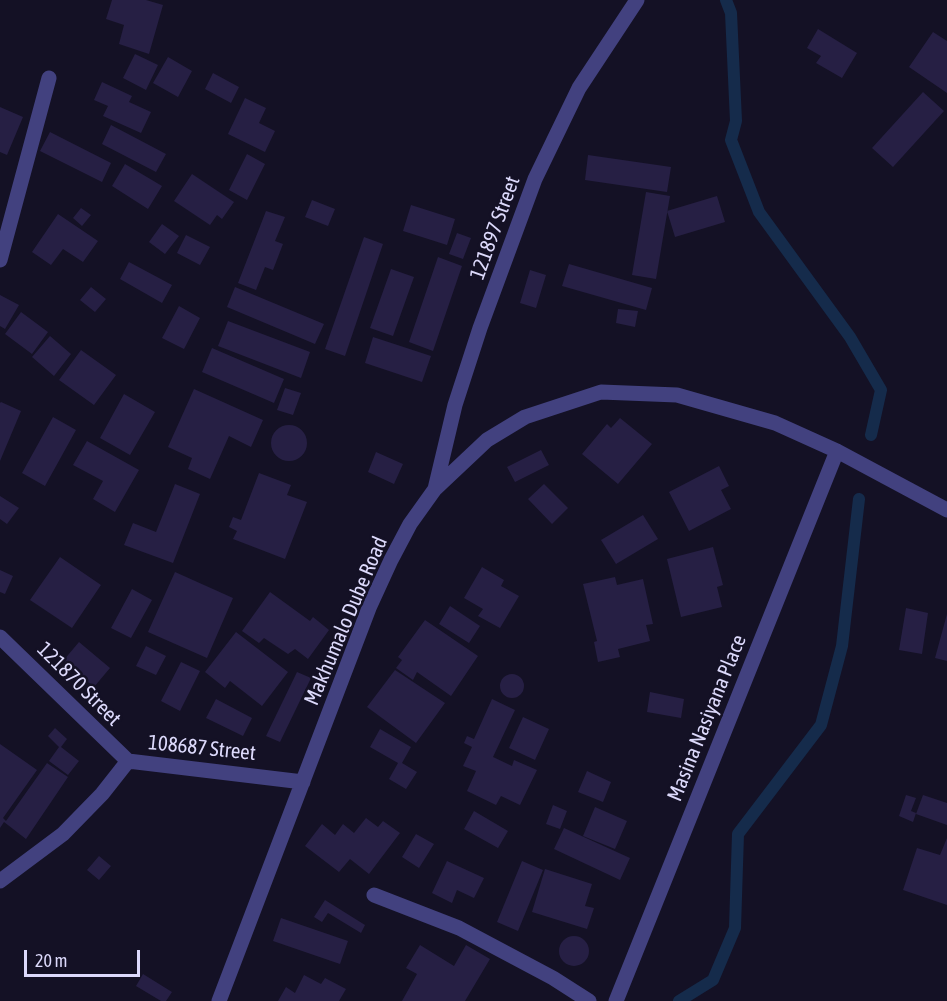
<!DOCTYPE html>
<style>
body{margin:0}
#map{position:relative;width:947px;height:1001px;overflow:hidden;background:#141125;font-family:"Asap Condensed",sans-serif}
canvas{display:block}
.scale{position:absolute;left:24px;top:950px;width:116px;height:27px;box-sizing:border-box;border:3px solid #dcd9fb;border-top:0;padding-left:8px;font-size:18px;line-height:21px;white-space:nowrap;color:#dcd9fb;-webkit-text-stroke:4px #141125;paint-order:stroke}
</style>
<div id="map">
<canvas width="947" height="1001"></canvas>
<div class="scale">20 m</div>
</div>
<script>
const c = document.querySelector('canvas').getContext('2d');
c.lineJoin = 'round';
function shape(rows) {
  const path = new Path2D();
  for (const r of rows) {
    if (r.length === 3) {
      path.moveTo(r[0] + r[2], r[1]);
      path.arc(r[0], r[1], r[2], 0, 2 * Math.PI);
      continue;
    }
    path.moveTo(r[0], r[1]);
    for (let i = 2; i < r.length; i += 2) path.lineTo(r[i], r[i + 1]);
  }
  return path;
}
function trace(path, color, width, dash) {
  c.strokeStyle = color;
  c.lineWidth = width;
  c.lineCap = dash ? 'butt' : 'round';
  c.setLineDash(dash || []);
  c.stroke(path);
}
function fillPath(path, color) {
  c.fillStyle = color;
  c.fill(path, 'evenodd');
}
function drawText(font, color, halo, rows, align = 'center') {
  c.font = font + ' "Asap Condensed",sans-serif';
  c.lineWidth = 5;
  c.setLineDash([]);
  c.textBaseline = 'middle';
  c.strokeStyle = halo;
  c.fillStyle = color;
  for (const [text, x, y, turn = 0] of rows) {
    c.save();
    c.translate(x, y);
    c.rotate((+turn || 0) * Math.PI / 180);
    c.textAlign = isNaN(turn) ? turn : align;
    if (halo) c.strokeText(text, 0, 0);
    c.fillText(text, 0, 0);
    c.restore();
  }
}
const stream = shape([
 [726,0,731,13,736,121,731,140,759,212,850,337,881,390,871,435],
 [679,1001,713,980,735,928,738,834,821,725,842,646,859,499]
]);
const building = shape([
 [112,0,146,0,163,5,149,54,119,44,124,25,106,19],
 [818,29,857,53,842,78,816,63,821,56,807,48],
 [933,32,947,41,947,93,909,67],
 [135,54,158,65,146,90,123,78],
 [168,57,192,71,178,97,153,83],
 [213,73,239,87,231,103,205,89],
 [102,82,132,96,129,102,151,112,141,133,103,116,108,106,94,100],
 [923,92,944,111,893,167,872,148],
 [245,98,266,108,259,123,275,131,265,152,228,134],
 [0,107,23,117,7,155,0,152],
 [111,125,166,154,156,172,102,144],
 [50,132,111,163,102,182,40,151],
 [247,154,265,164,247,200,229,190],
 [588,155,671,167,667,192,585,180],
 [125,164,162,186,148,209,112,186],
 [192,174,234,202,222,219,217,215,210,225,174,201],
 [646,192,670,196,656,279,632,275],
 [717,196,725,222,675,237,667,211],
 [312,200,335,209,328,226,305,217],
 [411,205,455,219,447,245,403,231],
 [81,208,91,215,82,226,73,218],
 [266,211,285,217,275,241,283,244,273,270,265,267,256,290,238,283],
 [58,214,98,241,83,262,63,249,51,265,32,252],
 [162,224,179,236,165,254,149,242],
 [457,233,471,238,463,259,449,254],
 [186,235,210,247,200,265,177,253],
 [364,237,383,244,345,356,325,349],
 [438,257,462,266,433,351,409,342],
 [129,262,172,285,162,303,120,279],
 [569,264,652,288,646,310,562,286],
 [391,269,414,277,393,336,370,328],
 [530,270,546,275,536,308,520,303],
 [91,287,106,299,95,312,80,300],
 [235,287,324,324,315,344,227,307],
 [0,295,19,305,5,329,0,326],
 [179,306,200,318,184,349,162,338],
 [618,309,638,311,635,327,616,323],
 [21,312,48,332,32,354,5,334],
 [228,321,310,352,301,378,218,346],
 [50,336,71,354,54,376,32,357],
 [373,337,431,356,422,382,365,363],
 [212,348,284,379,274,403,202,372],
 [81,350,116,375,94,405,59,380],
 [285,388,301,393,293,415,277,410],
 [194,389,263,420,251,447,229,436,210,479,188,469,192,458,168,447],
 [124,394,155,412,130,455,100,438],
 [1,402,21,411,0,461,0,403],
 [53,417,76,430,45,486,22,473],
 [620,418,652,444,618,484,582,454,607,424,611,428],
 [289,443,18],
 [87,441,139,470,115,512,93,499,103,481,73,465],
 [541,450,549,465,515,482,507,467],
 [376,452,403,464,394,484,368,472],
 [719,466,729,486,721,490,731,509,689,531,669,492],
 [259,473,291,485,287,495,307,502,285,559,233,539,237,531,229,527,233,517,241,520],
 [175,484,200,494,173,563,124,545,133,523,156,532],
 [544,484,568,508,552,524,528,499],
 [0,496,19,508,7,524,0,519],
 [643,515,658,539,616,564,601,540],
 [713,547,723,585,717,587,722,607,681,617,667,559],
 [60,557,101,585,72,628,30,600],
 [482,567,504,580,501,586,519,596,500,628,478,616,483,609,464,598],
 [0,570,13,576,5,594,0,592],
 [175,572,233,598,207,658,148,632],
 [615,577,617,585,643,579,653,624,646,625,650,641,618,649,620,657,598,662,594,642,597,641,583,584],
 [132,589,152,600,131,638,111,628],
 [270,592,310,621,313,617,329,630,308,659,295,649,288,654,264,638,259,643,242,631],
 [450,606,480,626,469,643,439,624],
 [906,608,928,613,922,654,899,650],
 [947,614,947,661,935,658],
 [425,620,478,656,451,696,417,672,413,680,396,668,402,660,398,657],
 [236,632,288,672,262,706,230,681,225,688,205,672],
 [79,642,110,668,94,687,63,661],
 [146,646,166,656,156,675,136,666],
 [181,662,200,671,180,711,161,701],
 [395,670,445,703,416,743,367,707],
 [297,672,311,678,280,742,266,736],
 [512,686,12],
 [650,692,684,699,681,718,647,712],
 [216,699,252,718,243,736,206,718],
 [492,699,515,710,493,757,512,766,514,760,537,770,520,805,501,796,496,805,467,791,476,771,463,766,472,747,464,743,467,736,474,739],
 [523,717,549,729,535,760,509,748],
 [55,728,67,739,61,747,79,761,68,775,49,761,59,747,48,736],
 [380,729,411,747,402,763,417,772,406,789,389,779,398,763,370,747],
 [0,744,37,770,3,818,6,821,47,763,68,777,26,839,4,822,0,828],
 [587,771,611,782,603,802,578,792],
 [906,795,916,798,911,811,916,813,913,822,899,816],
 [923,795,947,803,947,825,916,814],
 [553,805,567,811,560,829,546,824],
 [595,807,627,821,615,849,583,836],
 [474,811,508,831,498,848,464,829],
 [366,818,378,827,383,821,400,833,369,874,350,859,339,872,305,846,322,824,335,835,343,824,354,833],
 [564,828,630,858,620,880,554,849],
 [416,834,434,844,419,868,402,857],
 [947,838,947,905,903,890,917,848,940,855],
 [99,856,111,866,99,880,87,870],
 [447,861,484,878,474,898,457,890,452,903,432,893],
 [522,861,543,870,518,931,497,922],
 [545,869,592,884,585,906,594,908,587,929,532,912],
 [325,900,365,925,361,933,328,913,322,922,314,917],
 [281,918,348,941,340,964,273,941],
 [574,951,15],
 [420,945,454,966,466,945,490,959,465,1001,402,1001,417,974,406,968],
 [143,974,172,992,166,1001,161,1001,136,986],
 [304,975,321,984,325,978,346,989,339,1001,278,1001,286,987,295,993]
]);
const minor = shape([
 [0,260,49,78],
 [435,489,455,405,480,328,535,179,579,88,637,0],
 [0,637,128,761],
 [0,881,63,834,102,794,128,761,303,782],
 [374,895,459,928,553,978,589,1001],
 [219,1001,369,608,391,560,410,524,435,489,487,440,525,417,601,392,677,395,775,423,837,451,947,510],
 [616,1001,837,451]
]);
const streetNames = [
 ["121897 Street",495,228,-70],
 ["Makhumalo Dube Road",346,621,-67],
 ["121870 Street",79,684,45],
 ["Masina Nasiyana Place",707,718,-68],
 ["108687 Street",202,748,6]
];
trace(stream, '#152b4b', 12);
fillPath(building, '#261f44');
trace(minor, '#42417f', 15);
drawText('21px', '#dcd9fb', '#141125', streetNames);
</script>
